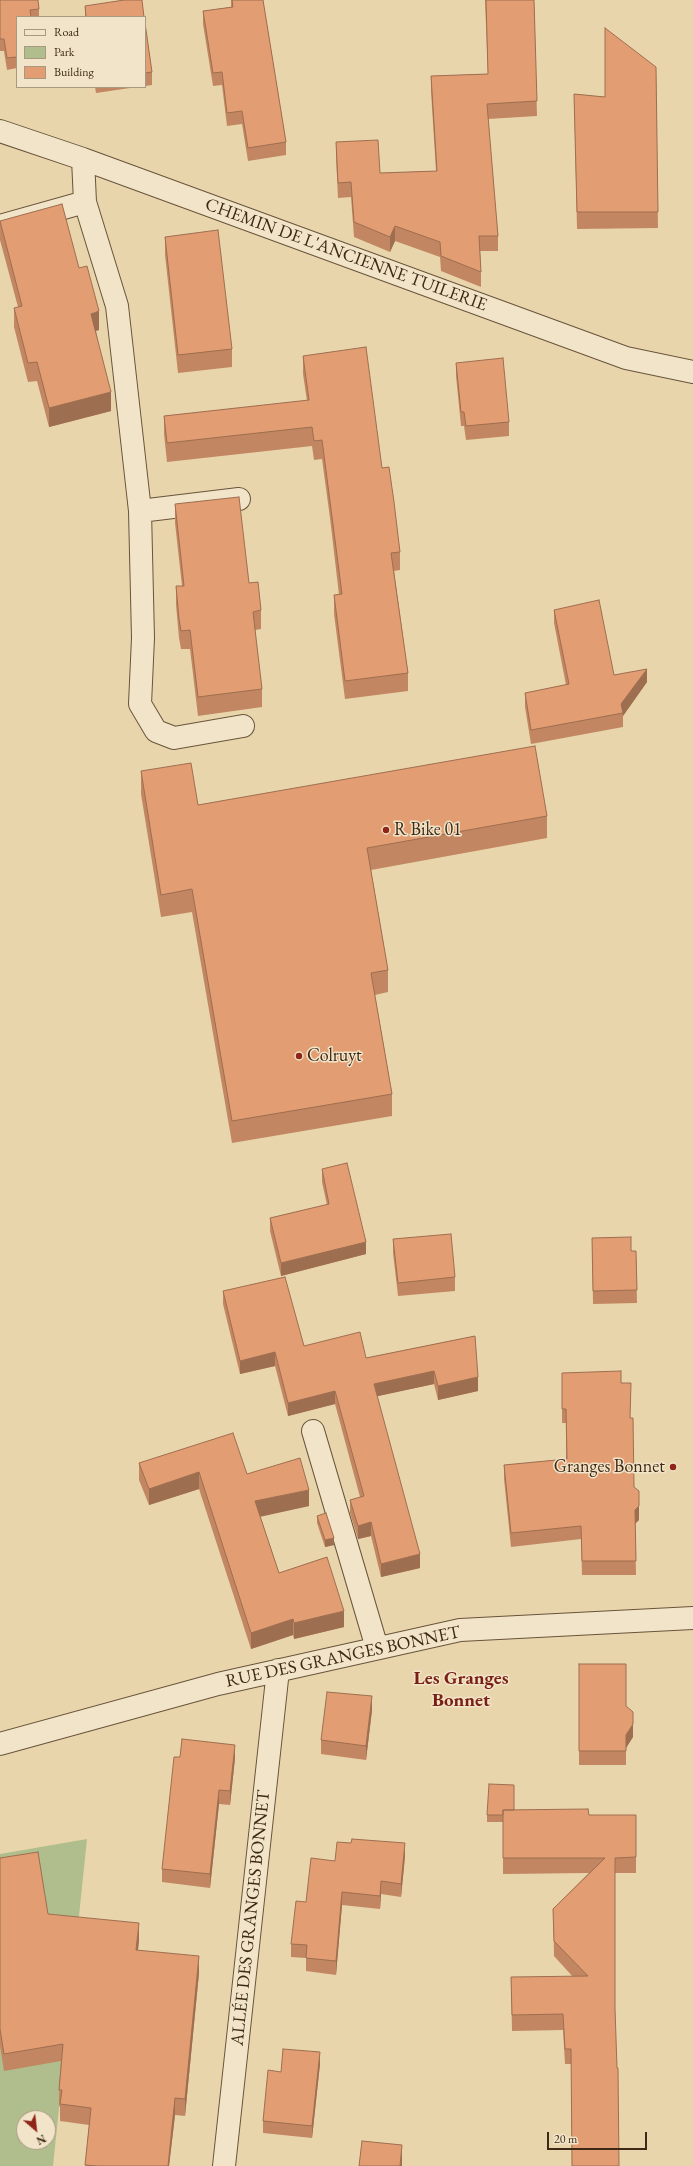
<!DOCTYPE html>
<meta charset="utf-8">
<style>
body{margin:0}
#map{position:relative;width:693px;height:2166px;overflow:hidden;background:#e9d5ab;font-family:"EB Garamond",serif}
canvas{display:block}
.legend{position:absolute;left:16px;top:16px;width:130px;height:72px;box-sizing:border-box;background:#f1e4c8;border:1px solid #a99981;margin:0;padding:5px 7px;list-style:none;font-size:12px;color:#3e2916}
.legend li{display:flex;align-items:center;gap:8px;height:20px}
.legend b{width:20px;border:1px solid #a99981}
.north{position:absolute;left:16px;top:2110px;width:40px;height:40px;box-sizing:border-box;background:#f1e4c8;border:1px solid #a99981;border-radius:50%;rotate:152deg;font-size:11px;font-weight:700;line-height:16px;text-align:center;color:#3e2916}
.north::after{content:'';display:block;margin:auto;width:14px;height:18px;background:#8f2418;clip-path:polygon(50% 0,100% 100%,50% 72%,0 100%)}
.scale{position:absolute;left:547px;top:2132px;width:100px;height:18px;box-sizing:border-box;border:2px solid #3e2916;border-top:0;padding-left:5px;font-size:12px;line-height:14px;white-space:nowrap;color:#3e2916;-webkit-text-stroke:3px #f1e4c8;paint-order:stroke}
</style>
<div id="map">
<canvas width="693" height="2166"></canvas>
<ul class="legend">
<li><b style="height:5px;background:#f1e4c8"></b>Road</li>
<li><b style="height:11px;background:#b0be8e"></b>Park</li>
<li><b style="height:11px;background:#e29d72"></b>Building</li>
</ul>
<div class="north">N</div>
<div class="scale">20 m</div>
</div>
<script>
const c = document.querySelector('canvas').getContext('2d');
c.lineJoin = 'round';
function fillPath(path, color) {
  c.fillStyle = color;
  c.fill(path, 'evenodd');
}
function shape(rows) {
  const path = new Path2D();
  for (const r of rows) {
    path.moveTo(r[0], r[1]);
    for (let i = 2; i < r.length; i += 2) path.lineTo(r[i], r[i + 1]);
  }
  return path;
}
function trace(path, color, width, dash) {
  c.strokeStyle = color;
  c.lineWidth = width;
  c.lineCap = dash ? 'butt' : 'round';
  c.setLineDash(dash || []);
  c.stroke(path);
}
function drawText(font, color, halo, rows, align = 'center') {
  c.font = font + ' "EB Garamond",serif';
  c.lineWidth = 3;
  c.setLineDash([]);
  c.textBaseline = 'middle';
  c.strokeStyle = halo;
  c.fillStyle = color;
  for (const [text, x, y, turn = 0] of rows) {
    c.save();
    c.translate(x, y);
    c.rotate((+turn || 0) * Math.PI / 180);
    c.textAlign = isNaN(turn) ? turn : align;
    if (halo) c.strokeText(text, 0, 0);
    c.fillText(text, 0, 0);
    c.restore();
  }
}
const green = shape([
 [87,1839,53,2166,0,2166,0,1854],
 [24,2118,48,2118,48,2142,24,2142]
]);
const minor = shape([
 [0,131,83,159,626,358,693,372],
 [83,159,85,202,117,306,140,511,143,638,140,704,156,731,174,738,243,726],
 [0,226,85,202],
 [140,511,239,499],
 [313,1431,377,1648],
 [0,1744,218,1684,460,1630,693,1618],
 [224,2166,278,1670]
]);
const wall = shape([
 [0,0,39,9,39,17,17,17,17,68,7,70,4,51,0,51],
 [231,0,263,0,286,142,286,155,248,161,242,124,227,126,222,85,213,86,203,24,203,11,231,7],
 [485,0,534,0,537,116,488,119,498,236,498,251,480,251,481,272,481,287,441,271,440,257,395,241,390,252,354,237,351,197,338,198,336,157,336,142,380,173,436,171,431,91,431,76,488,74],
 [85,6,144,17,85,17],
 [145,23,152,72,152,85,145,86],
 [656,67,658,228,577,229,574,94,605,97],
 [95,87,137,87,96,93],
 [0,221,79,268,99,330,96,331,111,411,49,427,37,381,28,382,14,327,14,308,18,307,0,240],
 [165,237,232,349,232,367,178,373,165,255],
 [303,356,382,468,400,552,400,570,394,571,408,673,408,691,345,699,334,614,334,595,339,595,330,518,322,459,314,460,312,446,167,462,164,434,164,416,307,401,303,374],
 [456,363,509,422,509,436,466,440,464,426,461,426,456,376],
 [175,504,249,583,261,610,261,629,255,630,262,689,262,707,198,716,190,649,181,649,179,638,176,605,176,586,182,586,175,523],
 [554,610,614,675,647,682,623,716,623,727,531,744,525,707,525,693,566,685,554,623],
 [141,771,198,805,547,816,547,838,371,870,388,970,388,992,375,995,392,1094,392,1116,232,1143,192,912,161,917,141,794],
 [322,1169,366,1254,281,1276,270,1231,270,1218,327,1205,322,1182],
 [592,1238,631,1251,636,1251,637,1303,593,1304],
 [393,1239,455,1277,455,1291,398,1296,393,1253],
 [223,1291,304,1346,366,1358,475,1336,478,1391,438,1400,434,1384,377,1396,420,1568,381,1577,371,1536,358,1539,350,1513,350,1500,360,1497,335,1404,288,1416,275,1366,240,1374,223,1304],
 [562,1373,621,1383,630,1418,634,1487,639,1520,635,1523,636,1575,582,1575,581,1539,511,1547,504,1479,504,1465,566,1459,566,1423,562,1423],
 [139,1463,247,1474,309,1506,260,1516,279,1573,344,1627,294,1639,293,1635,251,1649,199,1489,149,1505,139,1480],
 [317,1516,334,1545,325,1547,317,1523],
 [579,1664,626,1706,633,1737,626,1748,626,1765,579,1765],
 [372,1710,366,1760,321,1754,321,1740],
 [235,1758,230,1805,219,1804,210,1888,162,1882,162,1869],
 [514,1810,589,1815,636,1815,636,1873,615,1873,571,2064,565,2064,563,2030,512,2031,511,1977,573,1977,554,1956,553,1909,589,1873,503,1874,503,1822,487,1822,487,1815],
 [405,1856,401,1897,381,1894,380,1909,342,1905,336,1975,306,1971,306,1958,291,1957,291,1944,335,1861],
 [0,1858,48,1914,139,1940,138,1950,199,1973,185,2116,175,2115,169,2166,85,2166,89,2125,60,2121,60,2107,59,2106,59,2090,61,2061,4,2071,0,2046],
 [320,2064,312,2138,263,2133,263,2121,281,2072]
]);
const shadedWall = shape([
 [395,226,395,241,390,252,390,237],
 [99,311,99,330,91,332,91,314],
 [111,392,111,411,49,427,49,408],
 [647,669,647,682,623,716,621,704],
 [366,1242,366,1254,281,1276,281,1263],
 [275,1352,275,1366,240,1374,240,1361],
 [434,1371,434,1384,374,1397,374,1384],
 [478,1377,478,1391,438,1400,438,1386],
 [335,1391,335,1404,288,1416,288,1403],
 [199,1472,199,1489,149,1505,149,1489],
 [309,1490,309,1506,255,1518,255,1501],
 [639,1506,639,1520,635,1524,635,1510],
 [371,1522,371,1536,358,1539,358,1526],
 [334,1538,334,1545,325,1547,325,1540],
 [420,1554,420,1568,381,1577,381,1564],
 [344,1611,344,1627,294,1639,294,1623],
 [293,1619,293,1635,251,1649,251,1633],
 [372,1696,372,1710,366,1760,366,1746],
 [633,1724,633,1737,626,1748,626,1735],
 [235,1745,235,1758,230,1805,230,1791],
 [219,1790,219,1804,210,1888,210,1874],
 [405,1843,405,1856,401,1897,401,1884],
 [381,1881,381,1894,380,1909,380,1896],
 [342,1892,342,1905,336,1975,336,1961],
 [139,1923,139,1940,136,1967,136,1950],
 [199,1956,199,1973,185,2116,185,2099],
 [320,2052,320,2064,312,2138,312,2126],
 [175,2098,175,2115,169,2166,168,2166],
 [402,2145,402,2166,400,2166]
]);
const building = shape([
 [0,0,38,0,39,9,30,10,31,17,17,17,17,57,7,58,4,39,0,39,0,0],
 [124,0,142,0,144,17,86,17,85,6,124,0],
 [232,0,263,0,286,142,248,148,242,111,227,113,222,72,213,73,203,11,233,7,232,0],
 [486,0,534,0,537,101,487,104,498,236,479,236,481,272,441,256,440,242,395,226,390,237,354,222,351,182,338,183,336,142,378,140,380,173,437,171,431,76,488,74,486,0],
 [145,23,152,72,145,73,145,23],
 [605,28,656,67,658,212,577,212,574,94,605,97,605,28],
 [62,204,79,268,87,266,99,311,91,314,111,392,49,408,37,362,28,363,14,308,22,306,0,221,62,204],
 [218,230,232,349,178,355,165,237,218,230],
 [366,347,382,468,389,467,394,502,400,552,391,553,408,673,345,681,334,595,342,594,322,440,314,441,312,427,167,443,164,416,309,400,303,356,366,347],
 [503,358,509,422,466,426,464,412,461,412,456,363,503,358],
 [239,497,249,583,258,582,261,610,253,612,262,689,198,697,190,630,181,631,179,619,176,586,184,586,175,504,239,497],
 [599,600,614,675,647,669,621,704,623,713,531,730,525,693,569,684,554,610,599,600],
 [535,746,547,816,367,848,388,970,371,973,392,1094,232,1121,192,889,161,895,141,771,191,763,198,805,535,746],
 [347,1163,366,1242,281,1263,270,1218,329,1204,322,1169,347,1163],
 [451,1234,455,1277,398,1283,393,1239,451,1234],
 [631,1237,631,1251,636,1251,637,1290,593,1291,592,1238,631,1237],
 [285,1277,304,1346,360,1332,366,1358,475,1336,478,1377,438,1386,434,1371,374,1384,420,1554,381,1564,371,1522,358,1526,350,1500,364,1496,335,1391,288,1403,275,1352,240,1361,223,1291,285,1277],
 [621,1371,621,1383,631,1383,630,1418,633,1418,634,1487,639,1491,639,1506,635,1510,636,1561,582,1561,581,1526,511,1533,504,1465,567,1459,566,1409,562,1409,562,1373,621,1371],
 [233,1433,247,1474,300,1458,309,1490,255,1501,279,1573,327,1557,344,1611,294,1623,293,1619,251,1633,199,1472,149,1489,139,1463,233,1433],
 [326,1513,334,1538,325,1540,317,1516,326,1513],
 [579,1664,626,1664,626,1706,633,1712,633,1724,626,1735,626,1751,579,1751,579,1664],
 [327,1692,372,1696,366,1746,321,1740,327,1692],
 [182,1739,235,1745,230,1791,219,1790,210,1874,162,1869,174,1757,180,1757,182,1739],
 [489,1784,514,1785,514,1810,503,1810,503,1815,487,1815,489,1784],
 [588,1809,589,1815,636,1815,636,1857,615,1858,615,2008,617,2068,618,2068,619,2166,572,2166,571,2049,565,2049,563,2014,512,2015,511,1977,588,1976,554,1941,553,1909,605,1858,503,1858,503,1810,588,1809],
 [352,1839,405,1843,401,1884,381,1881,380,1896,342,1892,336,1961,306,1958,307,1945,291,1944,296,1901,306,1902,311,1858,335,1861,337,1842,351,1843,352,1839],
 [38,1852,48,1914,139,1923,136,1950,199,1956,185,2099,175,2098,168,2166,98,2166,85,2165,91,2108,60,2104,62,2090,59,2090,63,2044,4,2054,0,2029,0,1858,38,1852],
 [283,2049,320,2052,312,2126,263,2121,268,2070,281,2072,283,2049],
 [362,2141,402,2145,400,2166,359,2166,362,2141]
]);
const markers = [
 [386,830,4,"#8f2418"],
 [299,1056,4,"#8f2418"],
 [673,1467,4,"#8f2418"]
];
const streetNames = [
 ["CHEMIN DE L'ANCIENNE TUILERIE",346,255,20],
 ["RUE DES GRANGES BONNET",343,1657,-12],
 ["ALLÉE DES GRANGES BONNET",251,1918,-84]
];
const poiNames = [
 ["R Bike 01",394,830],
 ["Colruyt",307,1056],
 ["Granges Bonnet",665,1467,"right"]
];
const neighbourhoodNames = [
 ["Les Granges",461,1679],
 ["Bonnet",461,1701]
];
fillPath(green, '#b0be8e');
trace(minor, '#69543b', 24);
trace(minor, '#f1e4c8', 22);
fillPath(wall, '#c28762');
fillPath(shadedWall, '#9e6e50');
fillPath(building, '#e29d72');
trace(building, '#9e6e50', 1);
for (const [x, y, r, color] of markers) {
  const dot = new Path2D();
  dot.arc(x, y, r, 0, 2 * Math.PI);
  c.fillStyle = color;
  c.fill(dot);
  trace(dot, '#f1e4c8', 1.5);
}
drawText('18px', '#3e2916', '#f1e4c8', streetNames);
drawText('18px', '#3e2916', '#f1e4c8', poiNames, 'left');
drawText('bold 19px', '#7a1f14', '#f1e4c8', neighbourhoodNames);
</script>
